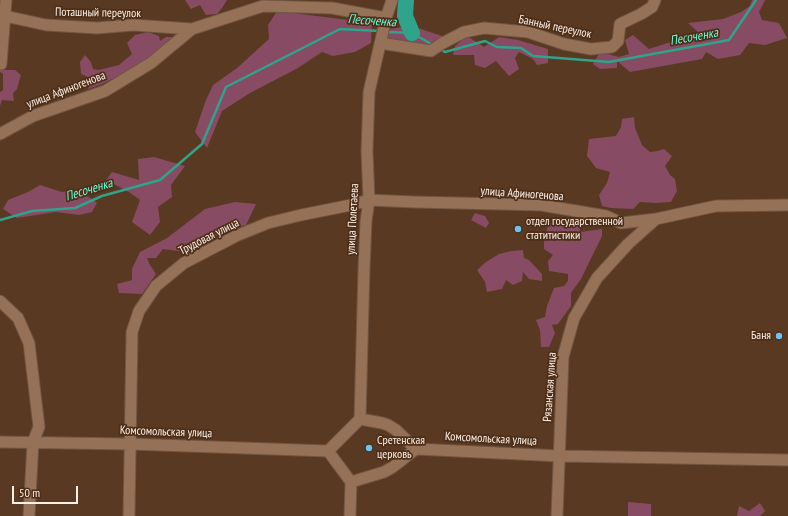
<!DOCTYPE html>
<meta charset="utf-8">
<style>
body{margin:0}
#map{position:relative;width:788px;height:516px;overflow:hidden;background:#593922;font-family:"PT Sans Narrow",sans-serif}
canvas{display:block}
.scale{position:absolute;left:12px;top:486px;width:66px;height:18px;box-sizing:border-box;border:2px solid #fcf0e8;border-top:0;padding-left:5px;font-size:12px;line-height:14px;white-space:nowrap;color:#fcf0e8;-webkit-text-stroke:3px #4e2e17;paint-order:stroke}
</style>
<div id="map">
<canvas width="788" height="516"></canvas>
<div class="scale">50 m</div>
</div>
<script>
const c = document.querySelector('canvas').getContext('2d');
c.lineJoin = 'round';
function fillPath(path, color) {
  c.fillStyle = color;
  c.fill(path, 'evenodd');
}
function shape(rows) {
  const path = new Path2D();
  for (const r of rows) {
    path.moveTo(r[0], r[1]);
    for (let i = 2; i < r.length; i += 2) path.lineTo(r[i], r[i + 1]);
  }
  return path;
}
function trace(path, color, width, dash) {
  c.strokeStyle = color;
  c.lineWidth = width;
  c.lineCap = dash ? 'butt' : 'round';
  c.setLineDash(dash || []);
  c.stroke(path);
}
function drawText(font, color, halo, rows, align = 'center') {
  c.font = font + ' "PT Sans Narrow",sans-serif';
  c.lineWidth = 3.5;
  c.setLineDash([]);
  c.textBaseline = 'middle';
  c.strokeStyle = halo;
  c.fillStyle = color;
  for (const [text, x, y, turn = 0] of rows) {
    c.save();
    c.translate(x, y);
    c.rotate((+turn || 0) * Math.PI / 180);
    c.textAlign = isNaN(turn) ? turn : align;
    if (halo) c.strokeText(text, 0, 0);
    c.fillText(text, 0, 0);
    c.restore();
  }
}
const green = shape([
 [185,0,227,0,222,8,217,14,206,15,200,5,191,9],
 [403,0,412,0,410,14,418,28,445,37,433,55,387,39,389,29,404,27,400,19],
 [752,0,765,0,759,12,762,20,779,23,787,38,765,45,749,43,740,55,718,59,706,52,702,59,630,72,617,61,617,68,600,69,593,64,600,52,619,57,629,54,625,40,633,35,649,49,699,33,688,23,723,19,741,12,750,6],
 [277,11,372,23,371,43,355,52,333,56,322,52,298,68,250,93,222,111,207,148,195,132,206,100,213,85,237,68,269,39,268,25],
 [148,32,159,36,160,41,166,37,173,37,164,46,131,70,102,84,88,89,92,79,81,74,80,62,85,55,91,62,93,69,99,70,119,65,132,54,127,43,135,35],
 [467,36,484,47,499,37,518,40,548,49,548,63,537,65,533,59,519,52,515,58,519,69,509,76,496,61,485,68,475,65,474,55,453,55,455,46],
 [0,66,5,70,15,70,21,75,17,89,13,93,14,101,2,100,0,106,0,92,3,90,3,74,0,72],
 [634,117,635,128,642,145,650,152,658,151,664,149,672,156,665,166,670,175,675,179,677,191,671,202,655,203,640,202,633,209,611,208,602,206,599,195,607,183,610,172,596,168,587,156,589,139,616,136,621,127,622,119],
 [154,157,185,166,171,185,172,197,158,207,160,222,150,235,132,222,140,200,129,192,106,180,112,172,139,180,138,159],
 [40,185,62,192,79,190,97,203,92,212,79,215,56,212,17,218,3,209,8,200,28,192],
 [235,202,256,204,246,225,230,229,186,252,163,249,156,258,147,258,150,265,156,274,142,294,119,293,117,284,132,280,132,269,140,252,167,238,205,209],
 [475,213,485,216,489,223,486,228,471,220],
 [550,221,580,221,580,232,602,229,602,236,581,279,571,293,571,306,558,324,552,325,555,333,549,347,541,347,540,330,536,320,545,317,547,306,554,288,564,286,568,281,568,274,549,271,548,261,553,255,544,249,544,237],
 [523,250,524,258,529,260,542,274,542,281,529,279,523,272,522,281,513,285,506,280,502,289,487,292,485,282,477,270,486,262,499,254,511,251],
 [628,502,651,504,651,516,628,516],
 [760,503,765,511,760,516,737,516,739,506,749,511]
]);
const stream = shape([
 [387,32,412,33,433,45],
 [439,48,445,52,485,41,497,47,521,48,533,56,609,62,729,40,756,0],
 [0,220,32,211,75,208,102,196,160,180,202,144,226,87,340,29,380,31]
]);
const river = shape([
 [406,0,405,16,412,33]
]);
const minor = shape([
 [5,16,46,25,97,28,133,25,192,29],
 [380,43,431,51,441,44,464,32,484,28,528,32,564,44,591,49,612,47,618,41,620,24,641,14,652,7,655,0],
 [1,64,6,0],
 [0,134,33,116,105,91,151,63,192,29,263,6,332,8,386,18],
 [0,301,18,318,29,343,39,427,33,442,29,516],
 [360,419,382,423,388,425,396,430,416,449,560,456,788,460],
 [360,419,364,269,366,221,369,200,367,151,369,92,386,18,392,0],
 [0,442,130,444,328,451,360,419],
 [328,451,351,482],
 [351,482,384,472,393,467,416,449],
 [129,516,132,332,139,311,156,286,184,263,236,236,268,223,301,215,351,205,369,200,414,202,541,205,606,216,621,223,656,219,716,206,788,205],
 [350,516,351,482],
 [557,516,563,357,574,318,597,278,628,244,656,219]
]);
const markers = [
 [518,229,4,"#6dc2f3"],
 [779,336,4,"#6dc2f3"],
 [369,448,4,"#6dc2f3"]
];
const streetNames = [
 ["Поташный переулок",98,13,1],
 ["Банный переулок",555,27,12],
 ["улица Афиногенова",66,90,-21],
 ["улица Афиногенова",522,194,4],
 ["улица Полетаева",353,219,-87],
 ["Трудовая улица",209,237,-27],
 ["Рязанская улица",550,387,-86],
 ["Комсомольская улица",166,432,2],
 ["Комсомольская улица",491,439,3]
];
const poiNames = [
 ["отдел государственной",526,222],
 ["статитистики",526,236],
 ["Баня",771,336,"right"],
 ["Сретенская",377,441],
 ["церковь",377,455]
];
const waterNames = [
 ["Песоченка",372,21,4],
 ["Песоченка",694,37,-10],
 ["Песоченка",89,190,-17]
];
fillPath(green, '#874b63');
trace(stream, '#30a38b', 2.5);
trace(river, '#30a38b', 16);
trace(minor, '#6f5542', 13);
trace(minor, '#957158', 11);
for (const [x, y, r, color] of markers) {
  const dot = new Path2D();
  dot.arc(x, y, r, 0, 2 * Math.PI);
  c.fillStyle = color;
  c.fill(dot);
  trace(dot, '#4e2e17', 1.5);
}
drawText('12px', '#fcf0e8', '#4e2e17', streetNames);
drawText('12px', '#fcf0e8', '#4e2e17', poiNames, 'left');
drawText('italic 13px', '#66fddb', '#4e2e17', waterNames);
</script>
